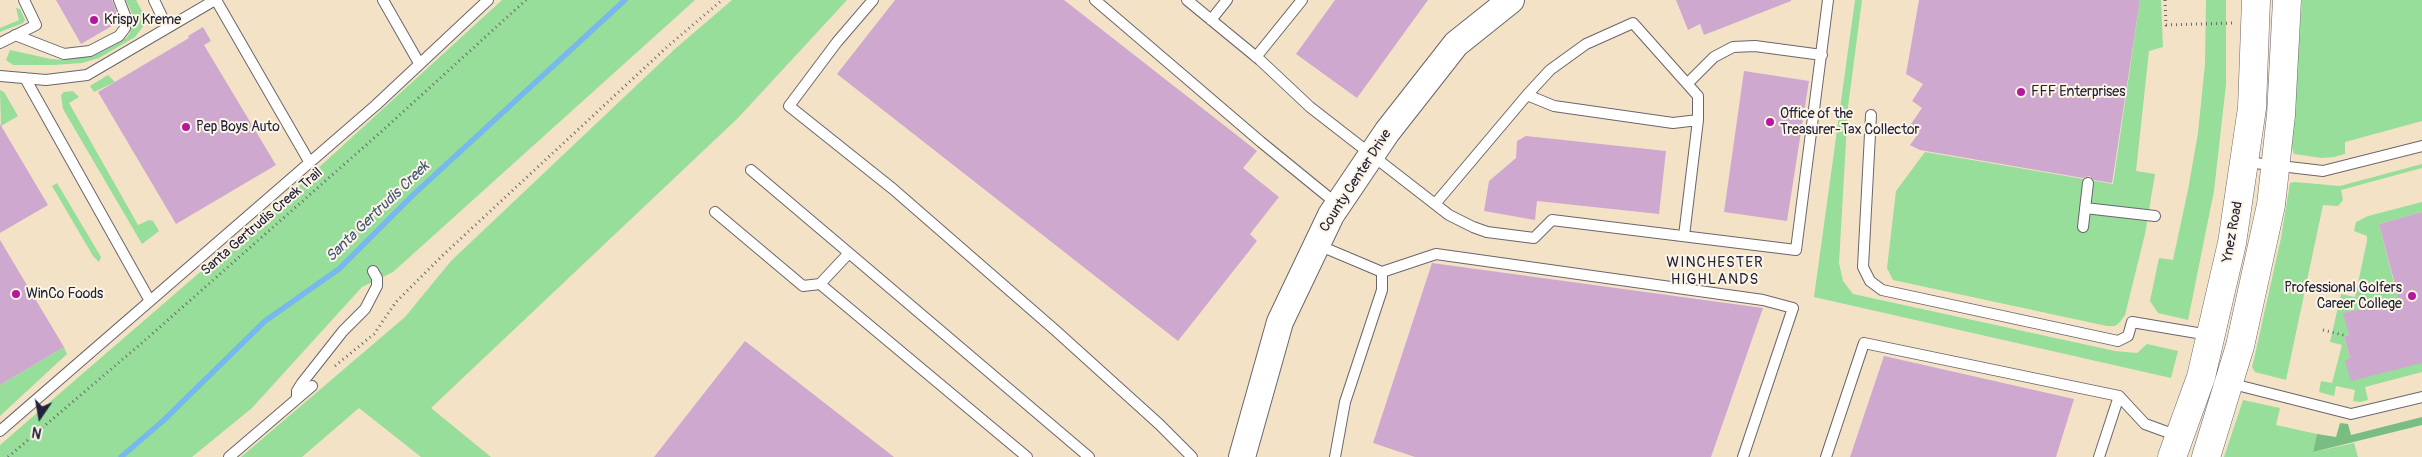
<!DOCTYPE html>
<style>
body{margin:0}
#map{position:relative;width:2422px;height:457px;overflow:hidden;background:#f4e2c7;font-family:Pangolin,sans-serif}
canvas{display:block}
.north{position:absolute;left:15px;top:392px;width:50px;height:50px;-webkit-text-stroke:4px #fcf5e5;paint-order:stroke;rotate:192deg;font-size:14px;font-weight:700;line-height:20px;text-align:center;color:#22223b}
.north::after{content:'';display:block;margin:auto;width:18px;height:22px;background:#22223b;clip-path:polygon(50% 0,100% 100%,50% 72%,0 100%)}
</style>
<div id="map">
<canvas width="2422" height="457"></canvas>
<div class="north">N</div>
</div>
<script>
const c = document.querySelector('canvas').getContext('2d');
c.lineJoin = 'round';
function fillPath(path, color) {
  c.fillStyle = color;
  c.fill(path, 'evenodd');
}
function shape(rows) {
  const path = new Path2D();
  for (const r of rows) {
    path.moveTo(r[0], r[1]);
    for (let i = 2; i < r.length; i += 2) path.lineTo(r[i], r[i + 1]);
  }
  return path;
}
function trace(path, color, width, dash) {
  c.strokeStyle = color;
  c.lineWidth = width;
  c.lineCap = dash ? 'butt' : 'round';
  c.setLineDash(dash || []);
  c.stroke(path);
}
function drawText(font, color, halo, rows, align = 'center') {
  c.font = font + ' Pangolin,sans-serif';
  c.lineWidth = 4;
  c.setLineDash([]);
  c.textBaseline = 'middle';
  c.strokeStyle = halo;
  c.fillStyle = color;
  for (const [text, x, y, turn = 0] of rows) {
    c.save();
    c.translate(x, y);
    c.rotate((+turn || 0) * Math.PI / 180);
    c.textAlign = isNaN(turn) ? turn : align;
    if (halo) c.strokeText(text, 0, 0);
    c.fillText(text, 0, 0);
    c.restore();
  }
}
const green = shape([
 [126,0,136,0,143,13,145,24,135,37,99,58,82,63,53,65,13,65,6,60,10,50,51,59,65,60,99,53,126,38,130,33,133,16],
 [502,0,695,0,393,272,362,287,252,408,192,457,0,457,0,445,280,203],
 [732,0,847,0,738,118,431,408,491,457,421,457,359,408,302,457,241,457,405,317,451,261,676,48],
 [1855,0,1862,0,1848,107,1839,263,1843,281,1853,294,2115,351,2137,353,2147,344,2178,351,2171,378,1814,297],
 [2140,0,2161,0,2163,47,2149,51,2136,171,2155,174,2145,234,2125,315,2120,322,2115,326,2107,326,1893,280,1887,268,1896,191,1925,152,2113,184],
 [2206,0,2226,0,2226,84,2214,191,2188,320,2158,313,2150,301,2159,258,2173,260,2188,190,2198,133,2205,64],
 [2302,0,2422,0,2422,121,2345,142,2345,154,2334,157,2322,158,2294,154,2291,144],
 [16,8,20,9,25,20,23,23,0,32,0,28,19,20],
 [108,75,115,82,94,92,90,86],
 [0,90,4,92,18,116,1,126],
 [73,91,79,97,69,103,138,225,149,220,153,221,159,231,142,244,63,109,61,95,64,92],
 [2422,164,2422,168,2341,190,2343,200,2338,206,2323,205,2286,380,2255,372,2252,367,2254,359,2281,238,2290,183,2294,182,2340,186],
 [57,183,101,257,99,262,93,256,52,186],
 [2422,202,2422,212,2379,224,2395,287,2405,293,2397,306,2388,302,2344,313,2349,335,2344,338,2350,358,2422,363,2422,372,2365,387,2368,400,2360,402,2353,401,2355,390,2336,386,2334,396,2319,392,2321,381,2332,383,2342,345,2330,342,2341,294,2355,297,2367,241,2367,236,2354,231,2356,222,2368,216],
 [64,347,67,354,0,416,0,385],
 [2243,400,2280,408,2276,425,2317,434,2313,452,2354,443,2358,457,2224,457]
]);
const forest = shape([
 [2422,417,2422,425,2313,452,2317,434,2336,437,2340,423,2348,424,2351,435]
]);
const stream = shape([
 [121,457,164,420,265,321,339,269,413,195,625,0]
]);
const building = shape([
 [56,0,112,0,117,14,113,16,117,23,81,44],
 [895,0,1064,0,1257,151,1243,168,1279,197,1250,234,1257,241,1178,341,837,74],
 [1335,0,1428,0,1357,98,1296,54],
 [1676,0,1791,0,1791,1,1704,35,1700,24,1688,30],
 [1919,0,2140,0,2112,183,2094,180,2089,176,2083,178,1920,150,1910,145,1920,131,1911,124,1922,108,1912,101,1923,84,1906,74],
 [203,27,211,41,204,45,276,165,176,224,98,92,189,38,188,36],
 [1744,71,1809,81,1787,221,1724,212],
 [0,124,48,205,0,233],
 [1526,136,1666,151,1659,214,1537,201,1535,220,1484,211,1489,181,1516,158,1517,141],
 [2422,212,2422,363,2351,381,2345,361,2350,358,2344,337,2349,335,2343,313,2399,300,2379,224],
 [0,240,64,347,0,385],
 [1432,263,1763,308,1711,457,1415,457,1373,443],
 [745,341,894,457,654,457],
 [1884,356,2074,399,2056,457,1850,457]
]);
const path = shape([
 [2165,0,2166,25,2233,23],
 [2323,330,2347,336],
 [335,366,374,334,396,302,442,256,667,47,722,0],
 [8,457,143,342,382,131,526,0]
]);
const service = shape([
 [154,0,167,27],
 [216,0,310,163],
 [383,0,419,63],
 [873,0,837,42,789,106,893,189,1055,330,1159,424,1192,457],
 [1095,0,1261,142,1337,204],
 [1187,0,1260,60,1310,107,1449,215,1473,227,1487,232,1534,238,1552,220,1796,250,1828,0],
 [1211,20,1227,0],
 [15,35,64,54,90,51,119,36,125,28,126,18,119,0],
 [0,43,36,25,24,0],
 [1256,57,1302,0],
 [0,76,46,80,87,75,215,0],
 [25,78,150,301],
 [1688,83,1714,57,1733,47,1755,46,1822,55],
 [1871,115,1863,267,1870,281,1882,290,2118,341,2128,336,2132,322,2209,335],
 [2246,162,2323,171,2422,146],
 [751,170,849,253],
 [1435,204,1527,95,1550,70,1586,44,1633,23,1698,96,1698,120,1673,123,1554,106,1527,95],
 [2085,208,2155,216],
 [715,212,803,286,820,284],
 [2083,227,2088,183],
 [1684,236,1698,120],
 [1318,245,1382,272,1382,290,1345,402,1335,457],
 [1382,272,1436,254,1763,300,1793,308,1743,457],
 [2229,383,2351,414,2422,397],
 [297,398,297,391,302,383,343,331,365,309,377,286,377,278,373,271],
 [0,431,376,105,488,0],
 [229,457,312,386],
 [1027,457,820,284,849,253,1089,457],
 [1826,457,1864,343,2119,396,2145,424,2178,436],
 [2099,457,2119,396]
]);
const tertiary = shape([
 [1242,457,1280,322,1331,215,1387,132,1456,44,1511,0]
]);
const secondary = shape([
 [2172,457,2201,377,2232,243,2252,108,2256,0],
 [2206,457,2240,346,2271,205,2281,115,2287,0]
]);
const markers = [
 [94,20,5,"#b5179e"],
 [2021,92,5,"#b5179e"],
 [1770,122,5,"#b5179e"],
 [186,127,5,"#b5179e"],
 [16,294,5,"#b5179e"],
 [2412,296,5,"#b5179e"]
];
const poiNames = [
 ["Krispy Kreme",104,20],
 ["FFF Enterprises",2031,92],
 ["Office of the",1780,114],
 ["Treasurer-Tax Collector",1780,130],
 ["Pep Boys Auto",196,127],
 ["Professional Golfers",2402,288,"right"],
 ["Career College",2402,304,"right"],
 ["WinCo Foods",26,294]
];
const streetNames = [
 ["County Center Drive",1356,181,-57],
 ["Santa Gertrudis Creek Trail",262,222,-41],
 ["Ynez Road",2233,232,-80]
];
const waterNames = [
 ["Santa Gertrudis Creek",378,212,-44]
];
const neighbourhoodNames = [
 ["WINCHESTER",1715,263],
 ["HIGHLANDS",1715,280]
];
fillPath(green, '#96de99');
fillPath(forest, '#78bd81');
trace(stream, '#77b9ec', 5.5);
fillPath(building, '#cea8cf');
trace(service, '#6c656c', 12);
trace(tertiary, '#6c656c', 28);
trace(secondary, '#6c656c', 29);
trace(path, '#6c656c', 3, [1, 4]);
trace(service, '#fff', 10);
trace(tertiary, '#fff', 26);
trace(secondary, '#fff', 28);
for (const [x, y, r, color] of markers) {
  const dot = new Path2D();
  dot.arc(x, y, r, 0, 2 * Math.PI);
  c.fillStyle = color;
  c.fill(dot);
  trace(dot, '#fcf5e5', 2);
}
drawText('14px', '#22223b', '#fcf5e5', poiNames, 'left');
drawText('14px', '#22223b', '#fcf5e5', streetNames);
drawText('italic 15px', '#405779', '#fcf5e5', waterNames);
c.letterSpacing = '1px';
drawText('15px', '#22223b', '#fcf5e5', neighbourhoodNames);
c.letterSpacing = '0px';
</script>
